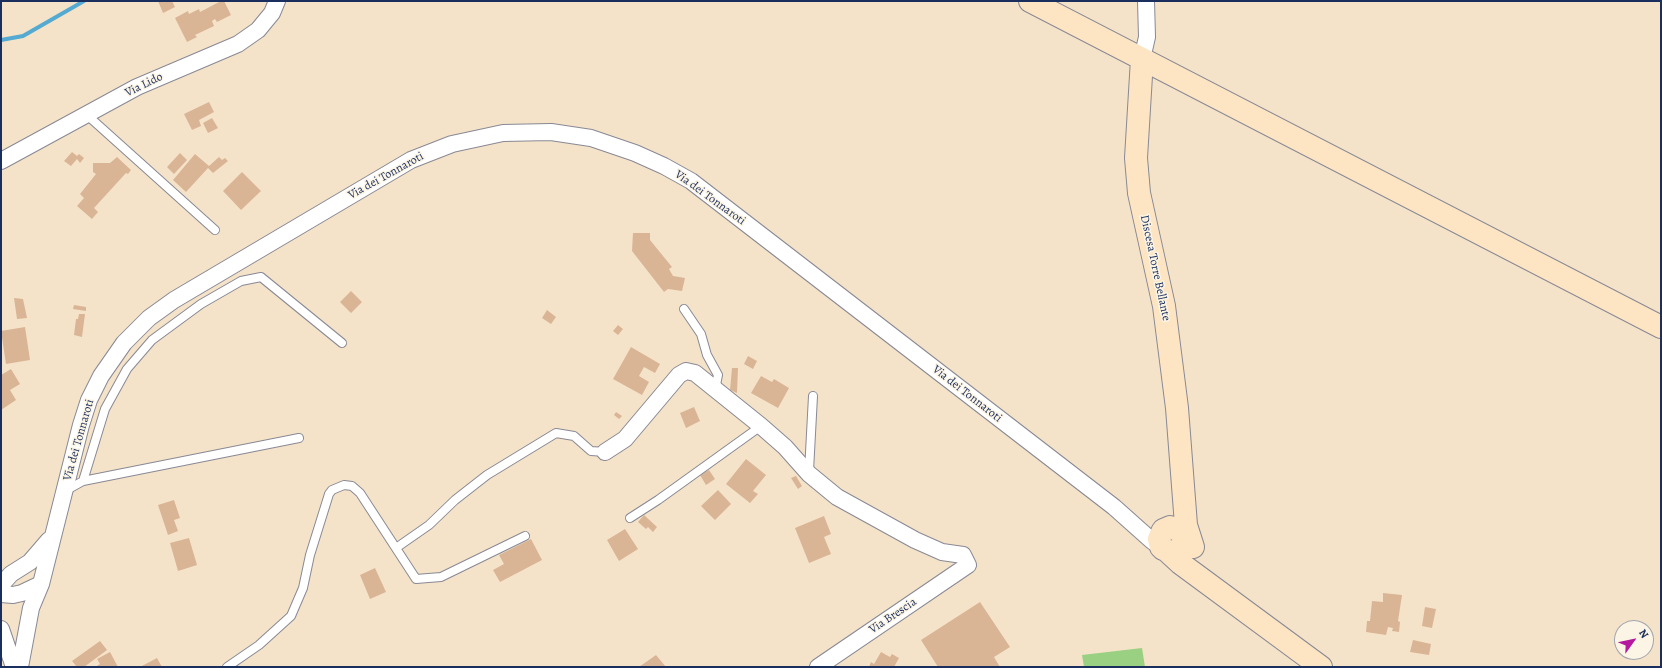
<!DOCTYPE html>
<style>
body{margin:0}
#map{position:relative;width:1662px;height:668px;overflow:hidden;background:#f5e3c9;font-family:Alegreya,serif}
canvas{display:block}
.frame{position:absolute;inset:0;border:2px solid #1b2f5e;pointer-events:none}
.north{position:absolute;left:1614px;top:620px;width:40px;height:40px;box-sizing:border-box;background:#fcf5e5;border:1px solid #a2a6af;border-radius:50%;rotate:57deg;font-size:11px;font-weight:700;line-height:16px;text-align:center;color:#1b2f5e}
.north::after{content:'';display:block;margin:auto;width:14px;height:18px;background:#b5179e;clip-path:polygon(50% 0,100% 100%,50% 72%,0 100%)}
</style>
<div id="map">
<canvas width="1662" height="668"></canvas>
<div class="frame"></div>
<div class="north">N</div>
</div>
<script>
const c = document.querySelector('canvas').getContext('2d');
c.lineJoin = 'round';
function fillPath(path, color) {
  c.fillStyle = color;
  c.fill(path, 'evenodd');
}
function shape(rows) {
  const path = new Path2D();
  for (const r of rows) {
    path.moveTo(r[0], r[1]);
    for (let i = 2; i < r.length; i += 2) path.lineTo(r[i], r[i + 1]);
  }
  return path;
}
function trace(path, color, width, dash) {
  c.strokeStyle = color;
  c.lineWidth = width;
  c.lineCap = dash ? 'butt' : 'round';
  c.setLineDash(dash || []);
  c.stroke(path);
}
function drawText(font, color, halo, rows, align = 'center') {
  c.font = font + ' Alegreya,serif';
  c.lineWidth = 3;
  c.setLineDash([]);
  c.textBaseline = 'middle';
  c.strokeStyle = halo;
  c.fillStyle = color;
  for (const [text, x, y, turn = 0] of rows) {
    c.save();
    c.translate(x, y);
    c.rotate((+turn || 0) * Math.PI / 180);
    c.textAlign = isNaN(turn) ? turn : align;
    if (halo) c.strokeText(text, 0, 0);
    c.fillText(text, 0, 0);
    c.restore();
  }
}
const green = shape([
 [1142,648,1145,667,1084,667,1082,655]
]);
const stream = shape([
 [1,40,23,36,84,1]
]);
const building = shape([
 [158,1,172,1,175,7,163,13],
 [221,1,224,1,231,15,217,22,215,19,212,21,214,26,195,35,197,37,187,42,175,18,188,11,189,14,199,9,200,12],
 [209,102,214,112,199,120,201,126,192,130,184,114],
 [212,118,218,128,208,133,203,123],
 [72,152,77,156,79,154,84,158,80,163,77,159,71,166,64,161],
 [180,153,187,160,174,174,167,167],
 [195,154,209,166,219,157,222,160,225,158,228,161,213,173,208,168,186,192,173,180],
 [117,157,131,170,128,174,126,173,94,208,98,212,92,219,77,206,84,198,80,194,96,174,93,172,93,163,110,163],
 [242,172,261,191,241,210,223,191],
 [633,233,650,233,650,240,672,267,669,269,673,276,685,278,682,291,668,289,664,292,632,251],
 [351,291,362,302,351,313,340,302],
 [14,298,23,299,27,318,17,319],
 [74,305,86,307,86,311,73,309],
 [547,310,556,317,551,324,542,318],
 [79,314,85,314,82,337,74,335,76,319,78,319],
 [618,325,623,329,618,335,613,331],
 [25,327,30,360,6,364,1,331],
 [631,347,660,364,655,373,644,367,639,376,649,382,642,395,613,379],
 [748,356,757,361,753,369,744,364],
 [732,368,738,368,737,393,730,390],
 [11,369,20,384,10,390,16,400,1,410,1,375],
 [761,376,772,382,774,379,789,388,778,408,751,393],
 [694,407,700,421,686,428,680,413],
 [616,412,622,416,619,419,614,415],
 [746,459,766,475,753,491,758,494,750,503,726,484],
 [709,470,715,479,706,485,700,475],
 [796,476,802,486,798,489,791,478],
 [718,490,731,504,715,520,701,506],
 [174,500,180,518,174,520,178,531,168,535,158,505],
 [644,515,657,527,653,532,648,527,646,529,638,522],
 [824,516,831,534,824,537,831,554,809,563,795,528],
 [625,529,638,549,619,561,607,540],
 [189,538,197,565,178,571,170,543],
 [531,539,542,560,500,582,493,570,504,564,499,555],
 [375,568,386,592,370,599,360,575],
 [1383,593,1402,595,1398,621,1400,622,1399,632,1392,631,1393,628,1388,627,1386,635,1366,632,1367,621,1370,621,1372,601,1383,602],
 [980,602,1010,647,994,657,1000,667,938,667,921,640],
 [1425,607,1436,609,1432,628,1422,626],
 [1413,640,1431,644,1429,655,1410,652],
 [100,641,107,650,84,667,77,667,72,661],
 [110,652,118,667,95,667,100,664,97,659],
 [881,652,890,657,892,654,899,658,894,667,869,667,871,662,874,664],
 [656,655,666,667,639,667],
 [157,658,162,667,140,667]
]);
const lane = shape([
 [87,115,215,230],
 [684,309,701,334,707,355,718,375,715,390],
 [809,471,813,396],
 [83,481,105,409,127,369,152,340,201,304,241,281,261,277,342,343],
 [65,491,83,481,299,438],
 [630,518,658,500,761,426],
 [396,548,429,525,455,500,487,475,556,433,574,436,591,451,605,452],
 [227,667,259,645,291,616,303,588,310,555,329,494,332,490,344,485,352,486,360,493,416,579,441,577,525,536]
]);
const street = shape([
 [1142,59,1147,37,1146,1],
 [1,161,137,87,238,44,258,30,272,13,277,1],
 [605,452,625,439,679,375,686,371,695,373,761,426,785,447,809,474,837,497,915,540,942,552,963,555,968,565,818,667],
 [1,585,11,574,30,562,49,540],
 [1,594,13,595,22,593,41,584],
 [1,629,14,667],
 [20,667,31,608,41,584,81,425,89,400,101,376,124,343,149,318,174,300,411,160,452,144,503,133,551,132,591,138,635,153,664,166,691,181,1114,507,1151,540,1163,549]
]);
const secondary = shape([
 [1030,1,1661,327],
 [1142,59,1136,158,1139,193,1164,306,1177,408,1186,525,1193,547],
 [1178,550,1170,552,1163,549,1161,547,1159,539,1163,530,1170,527,1177,529,1192,546],
 [1167,551,1180,563,1321,667]
]);
const streetNames = [
 ["Via Lido",144,85,-26],
 ["Via dei Tonnaroti",386,176,-29],
 ["Via dei Tonnaroti",710,198,36],
 ["Discesa Torre Bellante",1155,268,78],
 ["Via dei Tonnaroti",967,394,38],
 ["Via dei Tonnaroti",79,440,-74],
 ["Via Brescia",893,616,-34]
];
fillPath(green, '#9ad082');
trace(stream, '#54aad1', 4);
fillPath(building, '#d9b595');
trace(lane, '#888994', 10);
trace(street, '#888994', 18);
trace(secondary, '#888994', 24);
trace(lane, '#fff', 8);
trace(street, '#fff', 16);
trace(secondary, '#fde5c4', 22);
drawText('12px', '#1b2f5e', '#fcf5e5', streetNames);
</script>
